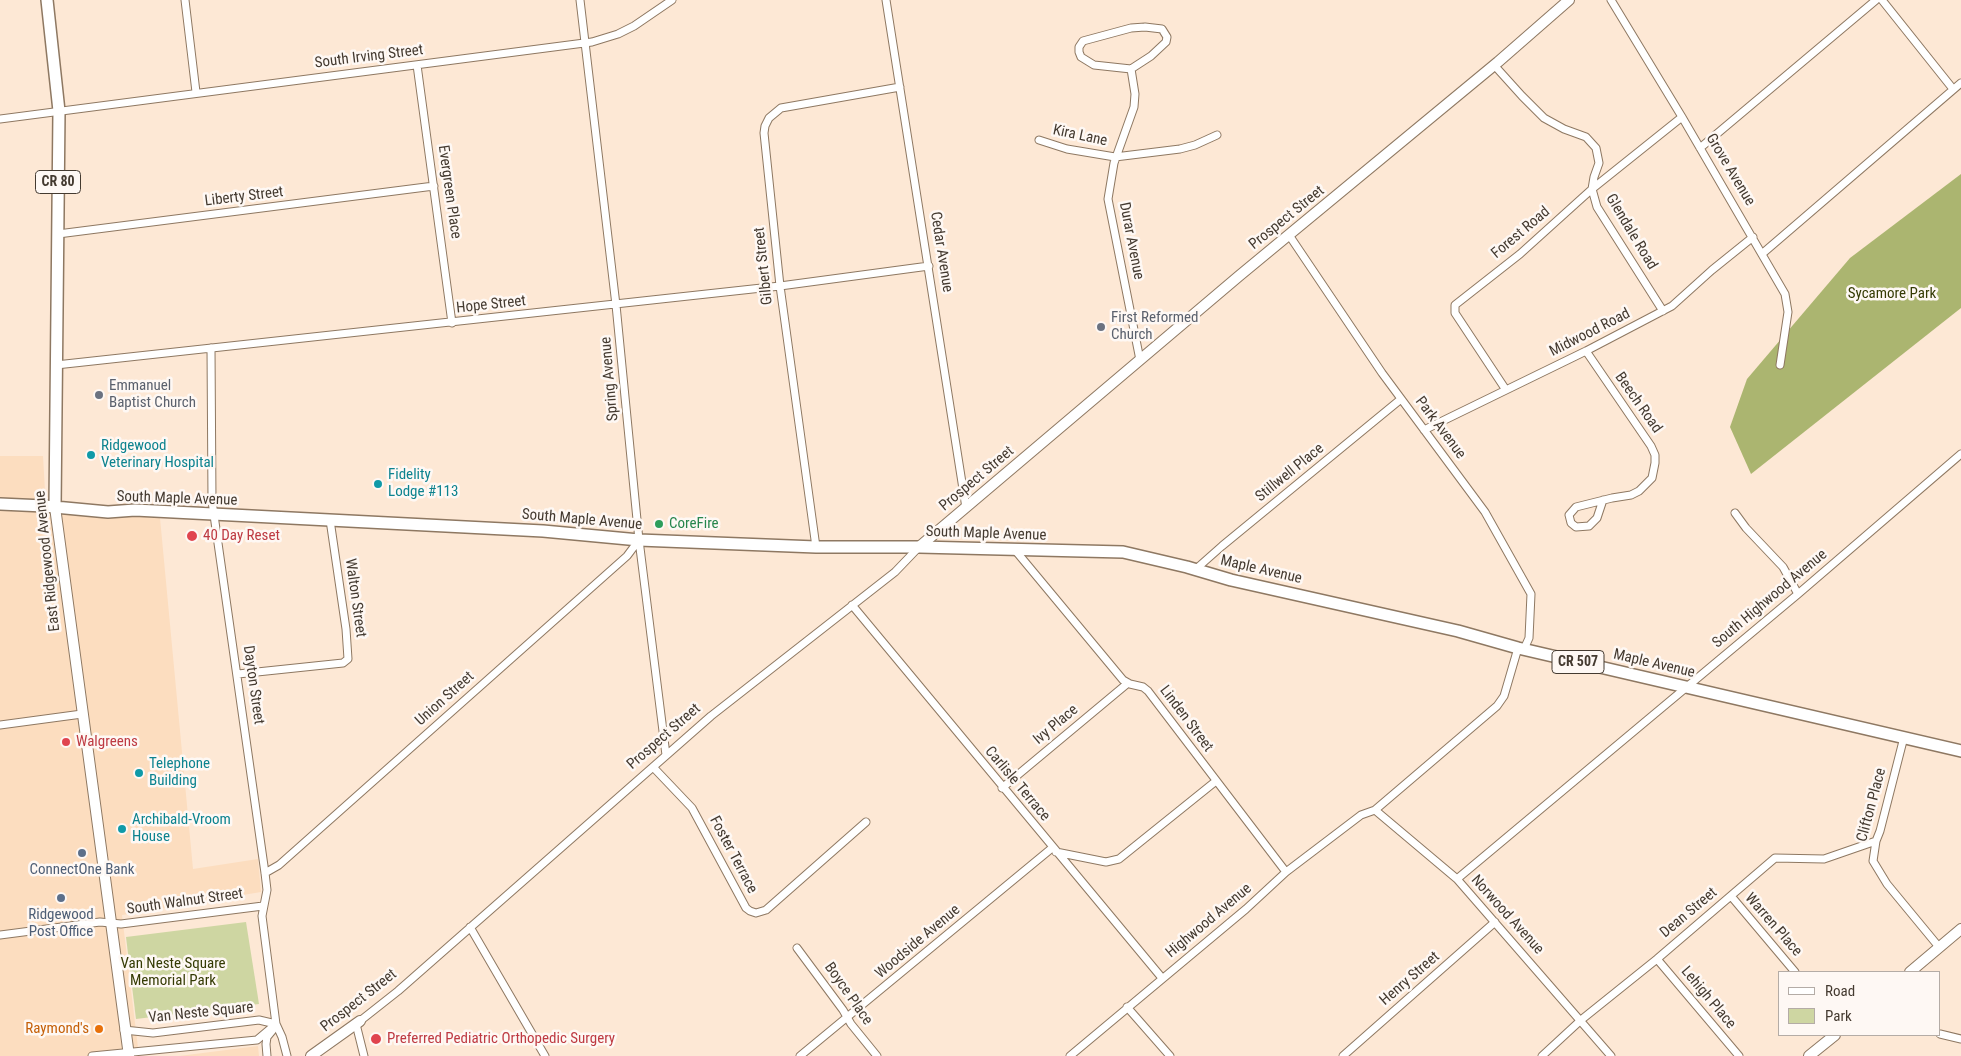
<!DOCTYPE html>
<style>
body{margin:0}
#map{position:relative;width:1961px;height:1056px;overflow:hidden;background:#fde8d5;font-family:"Roboto Condensed",sans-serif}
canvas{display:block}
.legend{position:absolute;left:1778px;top:971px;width:162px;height:65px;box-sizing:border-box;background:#fef8f4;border:1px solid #b4aca6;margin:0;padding:6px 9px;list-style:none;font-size:15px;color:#443a30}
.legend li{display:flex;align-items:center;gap:10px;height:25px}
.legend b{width:25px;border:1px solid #b4aca6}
</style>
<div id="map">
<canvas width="1961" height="1056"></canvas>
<ul class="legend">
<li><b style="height:6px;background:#fff"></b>Road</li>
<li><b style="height:14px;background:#ced6a2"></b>Park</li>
</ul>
</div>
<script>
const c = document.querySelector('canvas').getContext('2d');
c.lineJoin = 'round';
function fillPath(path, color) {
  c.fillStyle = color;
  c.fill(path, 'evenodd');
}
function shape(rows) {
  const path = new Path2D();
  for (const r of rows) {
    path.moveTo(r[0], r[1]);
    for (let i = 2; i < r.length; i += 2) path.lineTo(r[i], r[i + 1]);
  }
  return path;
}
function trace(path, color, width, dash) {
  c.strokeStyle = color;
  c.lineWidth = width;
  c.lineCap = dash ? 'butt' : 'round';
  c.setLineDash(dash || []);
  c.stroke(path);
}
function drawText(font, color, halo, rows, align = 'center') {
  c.font = font + ' "Roboto Condensed",sans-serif';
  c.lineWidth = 5;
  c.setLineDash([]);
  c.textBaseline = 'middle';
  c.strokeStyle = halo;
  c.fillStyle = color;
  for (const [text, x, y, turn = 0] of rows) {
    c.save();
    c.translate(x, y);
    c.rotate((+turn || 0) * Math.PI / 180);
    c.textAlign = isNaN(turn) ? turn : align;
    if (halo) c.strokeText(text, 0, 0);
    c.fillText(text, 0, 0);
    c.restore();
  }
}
const built = shape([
 [0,456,43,456,46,508,160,518,193,869,258,859,261,892,122,915,139,1056,0,1056],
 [258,1046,259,1056,179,1056]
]);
const green = shape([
 [246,922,259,1004,136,1019,126,937]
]);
const forest = shape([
 [1961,174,1961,308,1751,474,1730,427,1747,379,1850,258]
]);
const street = shape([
 [185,0,196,92],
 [580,0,616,305,639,540,666,755],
 [886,0,966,508],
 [1611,0,1682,117,1785,294,1788,312,1780,365],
 [1882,0,1953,89],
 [1145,27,1162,29,1167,37,1166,42,1151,56,1131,69,1094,65,1081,57,1079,52,1079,47,1083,41,1131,28,1145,27],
 [417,65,452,323],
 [1494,65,1522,96,1544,118,1564,129,1586,137,1596,148,1599,163,1594,177,1592,189,1597,207,1663,311],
 [1131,69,1135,94,1134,107,1114,163,1108,199,1140,360],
 [0,119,592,42,618,34,634,26,672,0],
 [1039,140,1067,149,1115,157,1180,149,1195,145,1217,135],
 [1700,148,1876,0],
 [58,234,434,186],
 [1289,235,1382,373,1485,512,1531,594,1529,638,1524,649],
 [1763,253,1961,83],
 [211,348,212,501,265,873,267,890,262,916,276,1024,282,1037,287,1056],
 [1586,351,1651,446,1655,455,1655,463,1652,478,1639,491,1631,495,1612,498,1576,507,1569,515,1571,523,1576,527,1589,526,1597,518,1603,500],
 [56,365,780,286,929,266],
 [1506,390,1455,313,1455,305,1520,254,1592,189,1682,117],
 [1424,430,1586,351,1672,306,1712,270,1753,237],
 [1735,513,1746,528,1783,567,1798,594],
 [816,547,780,286,764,133,765,126,769,118,781,108,900,87],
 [1015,550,1123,680,1130,684,1143,687,1148,691,1286,872],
 [1196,569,1222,546,1401,399],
 [852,605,1162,978],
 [238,674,343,663,348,659,346,629,330,520],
 [0,725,82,714],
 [1904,737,1880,831,1876,841,1873,861,1887,884,1939,947],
 [653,767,692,808,746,908,750,911,756,913,766,910,866,822],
 [1002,788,1128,683],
 [1375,810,1497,706,1504,696,1518,648],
 [1056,852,1106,862,1119,859,1216,781],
 [265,873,279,865,627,556,639,540],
 [1457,879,1798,594,1961,454],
 [1731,896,1795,972],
 [470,927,545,1056],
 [0,935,100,922,121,924,263,906],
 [797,948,843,1010,851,1024,877,1056],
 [1657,959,1739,1056],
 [1127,1007,1170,1056],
 [360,1021,398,991,711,716,895,572,919,547],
 [356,1024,364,1056],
 [124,1030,153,1033,259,1020,276,1024],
 [1940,1034,1961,1039],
 [92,1056,257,1040,276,1024],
 [267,1056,266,1044,267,1037,272,1031],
 [800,1056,1052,848],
 [1070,1056,1246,909,1286,872,1361,815,1375,810,1457,879,1611,1056],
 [1343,1056,1495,922],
 [1542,1056,1581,1020,1657,959,1775,858,1824,859,1876,841]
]);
const secondary = shape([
 [55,507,129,1056],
 [919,547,1239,276,1498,62,1569,0],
 [1910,972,1961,929],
 [311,1056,360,1021],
 [1809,1056,1835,1035]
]);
const primary = shape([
 [47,0,59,111,55,507],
 [0,504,44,506,108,512,135,510,543,531,639,540,816,547,919,547,1123,552,1187,567,1231,580,1458,631,1518,648,1961,751]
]);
const markers = [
 [1101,327,5,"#6b7280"],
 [99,395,5,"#6b7280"],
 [91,455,5,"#0f9aa8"],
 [378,484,5,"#0f9aa8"],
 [659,524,5,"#2e9e5b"],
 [192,536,6,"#e0444e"],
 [66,742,5,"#e0444e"],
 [139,773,5,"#0f9aa8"],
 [122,829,5,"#0f9aa8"],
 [82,853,5,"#5c6f8a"],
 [61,898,5,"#5c6f8a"],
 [99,1029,5,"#e8710a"],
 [376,1039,6,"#e0444e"]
];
const shields = [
 [58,182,45],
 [1578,662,52]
];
const shieldNames = [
 ["CR 80",58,182],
 ["CR 507",1578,662]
];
const streetNames = [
 ["South Irving Street",369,57,-7],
 ["Kira Lane",1080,136,12],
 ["Grove Avenue",1730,170,59],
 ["Evergreen Place",449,192,82],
 ["Liberty Street",244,197,-7],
 ["Prospect Street",1287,218,-39],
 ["Glendale Road",1631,232,59],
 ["Forest Road",1521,233,-40],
 ["Durar Avenue",1131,241,79],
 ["Cedar Avenue",941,252,81],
 ["Gilbert Street",764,266,-96],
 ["Hope Street",491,305,-6],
 ["Midwood Road",1590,333,-27],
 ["Spring Avenue",610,379,-95],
 ["Beech Road",1638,403,55],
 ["Park Avenue",1440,428,53],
 ["Stillwell Place",1290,473,-39],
 ["Prospect Street",977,479,-40],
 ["South Maple Avenue",177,499,2],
 ["South Maple Avenue",582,520,5],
 ["South Maple Avenue",986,534,2],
 ["East Ridgewood Avenue",48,561,-96],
 ["Maple Avenue",1261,570,13],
 ["Walton Street",355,598,82],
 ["South Highwood Avenue",1770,599,-40],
 ["Maple Avenue",1654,664,13],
 ["Dayton Street",253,685,82],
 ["Union Street",445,699,-42],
 ["Linden Street",1186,719,53],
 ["Ivy Place",1056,725,-40],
 ["Prospect Street",664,737,-41],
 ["Carlisle Terrace",1017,784,50],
 ["Clifton Place",1872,805,-75],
 ["Foster Terrace",733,855,62],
 ["South Walnut Street",185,902,-8],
 ["Dean Street",1689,913,-40],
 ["Norwood Avenue",1507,915,48],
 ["Highwood Avenue",1209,921,-40],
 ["Warren Place",1773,925,49],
 ["Woodside Avenue",918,942,-40],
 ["Henry Street",1410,979,-41],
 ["Boyce Place",848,994,55],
 ["Lehigh Place",1708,998,50],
 ["Prospect Street",359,1001,-38],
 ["Van Neste Square",201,1013,-6]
];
const parkNames = [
 ["Sycamore Park",1892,294],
 ["Van Neste Square",173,964],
 ["Memorial Park",173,981]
];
const worshipNames = [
 ["First Reformed",1111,318],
 ["Church",1111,335],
 ["Emmanuel",109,386],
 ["Baptist Church",109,403]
];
const cultureNames = [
 ["Ridgewood",101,446],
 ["Veterinary Hospital",101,463],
 ["Fidelity",388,475],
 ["Lodge #113",388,492],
 ["Telephone",149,764],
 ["Building",149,781],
 ["Archibald-Vroom",132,820],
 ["House",132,837]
];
const leisureNames = [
 ["CoreFire",669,524]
];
const healthNames = [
 ["40 Day Reset",203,536],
 ["Walgreens",76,742],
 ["Preferred Pediatric Orthopedic Surgery",387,1039]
];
const serviceNames = [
 ["ConnectOne Bank",82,870],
 ["Ridgewood",61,915],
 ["Post Office",61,932]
];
const foodNames = [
 ["Raymond's",89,1029]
];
fillPath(built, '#fcddbf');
fillPath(green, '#ced6a2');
fillPath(forest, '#abb570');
trace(street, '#8e7862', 9);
trace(secondary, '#8e7862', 12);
trace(primary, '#8e7862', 14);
trace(street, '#fff', 7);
trace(secondary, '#fff', 10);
trace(primary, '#fff', 11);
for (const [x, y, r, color] of markers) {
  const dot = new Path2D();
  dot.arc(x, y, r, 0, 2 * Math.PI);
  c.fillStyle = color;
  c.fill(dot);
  trace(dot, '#fef8f4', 2);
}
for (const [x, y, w] of shields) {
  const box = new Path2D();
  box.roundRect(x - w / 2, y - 11.5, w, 23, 4);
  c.fillStyle = '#fef8f4';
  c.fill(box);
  trace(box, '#443a30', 1);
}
drawText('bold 14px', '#443a30', null, shieldNames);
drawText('15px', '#443a30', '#fef8f4', streetNames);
drawText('15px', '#353b04', '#fef8f4', parkNames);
drawText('15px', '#5b616d', '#fef8f4', worshipNames, 'left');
drawText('15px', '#0d838f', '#fef8f4', cultureNames, 'left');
drawText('15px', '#27864d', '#fef8f4', leisureNames, 'left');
drawText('15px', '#be3a42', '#fef8f4', healthNames, 'left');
drawText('15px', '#4e5e75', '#fef8f4', serviceNames);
drawText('15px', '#c56008', '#fef8f4', foodNames, 'right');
</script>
